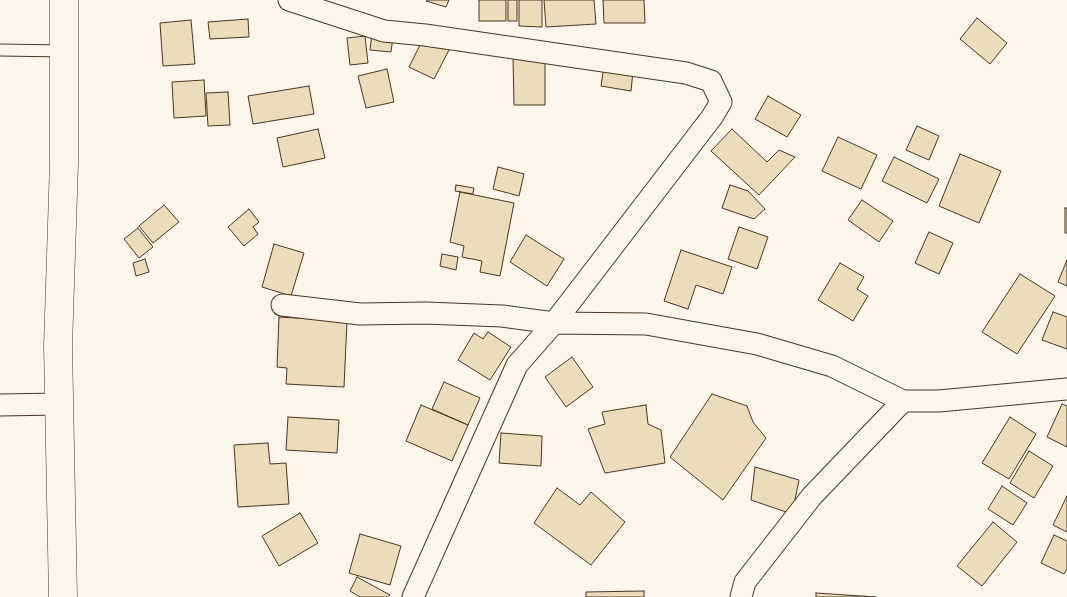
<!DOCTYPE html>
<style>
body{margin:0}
canvas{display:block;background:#fbf6e9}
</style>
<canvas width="1067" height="597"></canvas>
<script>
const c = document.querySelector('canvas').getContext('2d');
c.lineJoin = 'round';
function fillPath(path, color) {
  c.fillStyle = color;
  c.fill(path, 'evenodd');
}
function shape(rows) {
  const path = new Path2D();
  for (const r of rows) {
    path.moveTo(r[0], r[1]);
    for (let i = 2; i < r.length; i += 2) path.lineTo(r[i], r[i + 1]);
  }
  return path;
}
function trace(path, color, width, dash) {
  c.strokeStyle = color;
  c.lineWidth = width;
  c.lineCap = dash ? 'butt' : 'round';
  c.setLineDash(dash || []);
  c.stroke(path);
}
const building = shape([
 [427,0,449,0,446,7,426,1,427,0],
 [479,0,506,0,506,21,479,21,479,0],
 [508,0,517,0,517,21,508,21,508,0],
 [519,0,542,0,542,27,519,26,519,0],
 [544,0,594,0,596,24,546,27,544,0],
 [603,0,644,0,645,23,604,23,603,0],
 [977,18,1007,43,990,64,960,39,977,18],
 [248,19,249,37,210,39,208,22,248,19],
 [191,20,195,64,163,66,160,23,191,20],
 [372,33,393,36,391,52,370,50,372,33],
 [425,35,450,48,434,79,409,67,425,35],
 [365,36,368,63,350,65,347,38,365,36],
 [513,57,545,57,545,105,514,105,513,57],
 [604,66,633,71,631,91,601,86,604,66],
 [387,69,394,102,366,108,358,76,387,69],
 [204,80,206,116,174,118,172,82,204,80],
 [309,86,314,114,253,124,248,96,309,86],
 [228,92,230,125,208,126,206,93,228,92],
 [768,96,801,115,787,137,755,119,768,96],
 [917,126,939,136,929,160,906,150,917,126],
 [318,129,325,158,283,167,277,138,318,129],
 [732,129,767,162,779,150,795,157,759,195,711,151,732,129],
 [838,137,877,155,861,189,822,171,838,137],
 [960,154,1001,171,979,223,939,206,960,154],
 [894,157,939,179,927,203,882,181,894,157],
 [498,167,524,174,519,196,493,189,498,167],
 [456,185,474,188,473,194,455,191,456,185],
 [730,185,748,191,765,209,754,219,722,208,730,185],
 [460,192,514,203,500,276,480,272,482,261,462,257,464,246,450,242,460,192],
 [862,200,893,221,879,242,848,220,862,200],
 [164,205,179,222,153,243,139,226,164,205],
 [1065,208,1067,208,1067,233,1065,233,1065,208],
 [249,209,259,222,253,227,258,234,244,246,228,227,249,209],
 [739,227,768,237,757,269,728,259,739,227],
 [138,228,153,247,139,258,124,239,138,228],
 [929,232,953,243,939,274,915,263,929,232],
 [526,235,564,259,547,286,510,262,526,235],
 [274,244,304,253,291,296,262,287,274,244],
 [681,250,732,267,723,294,696,285,688,309,664,301,681,250],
 [442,254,458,257,456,270,440,266,442,254],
 [145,259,149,272,136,276,133,263,145,259],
 [1067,260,1067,286,1058,282,1067,260],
 [840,263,864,277,857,289,868,296,853,321,818,300,840,263],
 [1020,274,1055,296,1017,354,982,332,1020,274],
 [1053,312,1067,317,1067,349,1042,340,1053,312],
 [279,317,347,321,344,387,286,384,287,368,277,367,279,317],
 [488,332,511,347,490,380,458,360,474,333,483,339,488,332],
 [572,357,593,387,566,407,545,377,572,357],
 [444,382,480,398,468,425,432,409,444,382],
 [712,394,747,406,753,422,766,438,723,500,670,457,712,394],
 [1062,404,1067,406,1067,447,1047,437,1062,404],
 [421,405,468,425,452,461,406,441,421,405],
 [646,405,648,424,661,430,665,463,605,473,588,429,605,424,602,412,646,405],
 [288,417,339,420,337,453,286,450,288,417],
 [1010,417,1036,434,1009,479,982,463,1010,417],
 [501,433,542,436,541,466,499,463,501,433],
 [268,443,270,464,286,463,289,504,238,507,234,445,268,443],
 [1029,451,1053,466,1034,498,1010,483,1029,451],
 [755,467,799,480,792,514,751,500,755,467],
 [1002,486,1027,503,1013,525,988,509,1002,486],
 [557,488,580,505,591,492,625,522,591,565,534,523,557,488],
 [1067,496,1067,532,1053,525,1067,496],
 [300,513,318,543,279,566,262,536,300,513],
 [993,522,1017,542,982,586,957,566,993,522],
 [360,534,401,546,390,585,349,573,360,534],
 [1054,535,1067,541,1067,569,1064,574,1041,563,1054,535],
 [357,577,390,595,388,597,360,597,350,591,357,577],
 [644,591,644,597,586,597,586,592,644,591],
 [816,593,876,597,816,597,816,593]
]);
const lane = shape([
 [0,50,64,51]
]);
const street = shape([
 [282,305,360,314,426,313,502,316,554,323,712,117,721,102,711,81,686,73,425,35,384,31,289,0],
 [0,405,60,404],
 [413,597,517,365,554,323,646,324,757,344,832,366,903,401,939,401,1067,389],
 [741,597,745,582,812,496,903,401]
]);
const secondary = shape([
 [63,597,58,346,64,163,64,0]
]);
fillPath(building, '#ecdcbc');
trace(building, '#4a3520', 1);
trace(lane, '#4a3520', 13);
trace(street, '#4a3520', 23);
trace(secondary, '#4a3520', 29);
trace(lane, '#fbf6e9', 11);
trace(street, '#fbf6e9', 21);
trace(secondary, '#fbf6e9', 28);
</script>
